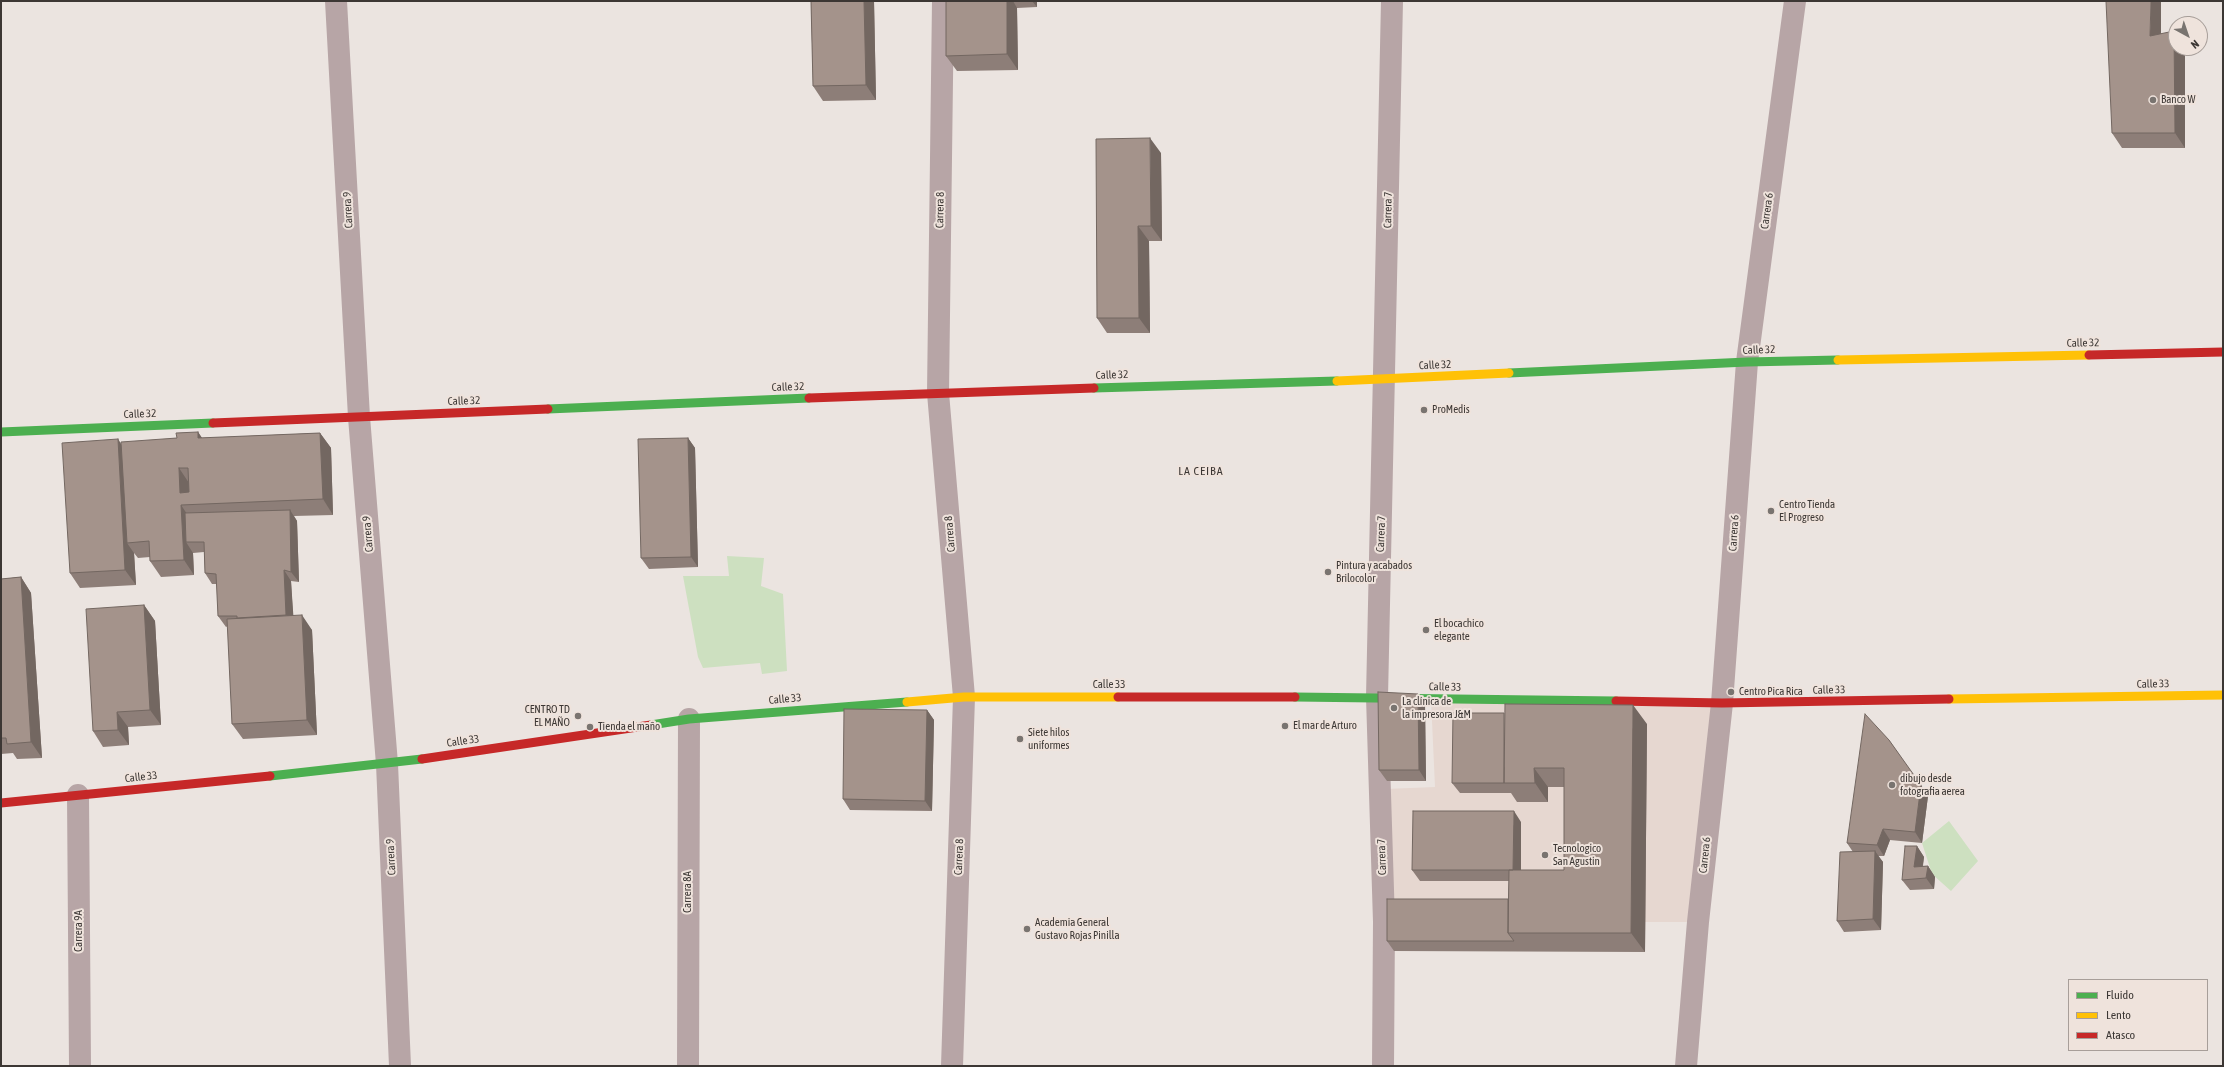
<!DOCTYPE html>
<meta charset="utf-8">
<style>
body{margin:0}
#map{position:relative;width:2224px;height:1067px;overflow:hidden;background:#ebe4e0;font-family:"Asap Condensed",sans-serif}
canvas{display:block}
.frame{position:absolute;inset:0;border:2px solid #3c3734;pointer-events:none}
.legend{position:absolute;left:2068px;top:979px;width:140px;height:72px;box-sizing:border-box;background:#efe3dc;border:1px solid #a79e99;margin:0;padding:5px 7px;list-style:none;font-size:12px;color:#3c3734}
.legend li{display:flex;align-items:center;gap:8px;height:20px}
.legend b{width:20px;border:1px solid #a79e99}
.north{position:absolute;left:2168px;top:16px;width:40px;height:40px;box-sizing:border-box;background:#efe3dc;border:1px solid #a79e99;border-radius:50%;rotate:140deg;font-size:11px;font-weight:700;line-height:16px;text-align:center;color:#3c3734}
.north::after{content:'';display:block;margin:auto;width:14px;height:18px;background:#797470;clip-path:polygon(50% 0,100% 100%,50% 72%,0 100%)}
</style>
<div id="map">
<canvas width="2224" height="1067"></canvas>
<div class="frame"></div>
<ul class="legend">
<li><b style="height:5px;background:#4caf50"></b>Fluido</li>
<li><b style="height:5px;background:#ffc107"></b>Lento</li>
<li><b style="height:5px;background:#c62828"></b>Atasco</li>
</ul>
<div class="north">N</div>
</div>
<script>
const c = document.querySelector('canvas').getContext('2d');
c.lineJoin = 'round';
function fillPath(path, color) {
  c.fillStyle = color;
  c.fill(path, 'evenodd');
}
function shape(rows) {
  const path = new Path2D();
  for (const r of rows) {
    path.moveTo(r[0], r[1]);
    for (let i = 2; i < r.length; i += 2) path.lineTo(r[i], r[i + 1]);
  }
  return path;
}
function trace(path, color, width, dash) {
  c.strokeStyle = color;
  c.lineWidth = width;
  c.lineCap = dash ? 'butt' : 'round';
  c.setLineDash(dash || []);
  c.stroke(path);
}
function drawText(font, color, halo, rows, align = 'center') {
  c.font = font + ' "Asap Condensed",sans-serif';
  c.lineWidth = 4;
  c.setLineDash([]);
  c.textBaseline = 'middle';
  c.strokeStyle = halo;
  c.fillStyle = color;
  for (const [text, x, y, turn = 0] of rows) {
    c.save();
    c.translate(x, y);
    c.rotate((+turn || 0) * Math.PI / 180);
    c.textAlign = isNaN(turn) ? turn : align;
    if (halo) c.strokeText(text, 0, 0);
    c.fillText(text, 0, 0);
    c.restore();
  }
}
const built = shape([
 [1431,699,1722,703,1698,922,1384,922,1385,789,1435,787]
]);
const green = shape([
 [727,556,764,558,761,586,783,594,787,671,762,674,760,663,703,668,698,657,683,576,729,576],
 [1949,821,1978,861,1951,891,1932,874,1922,843]
]);
const street = shape([
 [336,1,359,417,387,764,400,1066],
 [943,1,938,393,964,697,952,1066],
 [78,795,80,1066],
 [688,1066,689,719],
 [1383,1066,1384,922,1377,697,1392,1],
 [1686,1066,1698,922,1722,703,1747,362,1795,1]
]);
const fast = shape([
 [1509,373,1747,362,1838,360],
 [1094,388,1337,381],
 [548,409,809,398],
 [1,432,213,423],
 [1295,697,1616,701],
 [651,725,689,719,907,702],
 [270,776,422,759]
]);
const slow = shape([
 [1838,360,2089,355],
 [1337,381,1509,373],
 [1949,699,2223,695],
 [907,702,964,697,1118,697]
]);
const jam = shape([
 [2089,355,2223,352],
 [809,398,1094,388],
 [213,423,548,409],
 [1118,697,1295,697],
 [1616,701,1722,703,1949,699],
 [422,759,651,725],
 [1,803,270,776]
]);
const wall = shape([
 [811,1,874,1,876,100,823,101,813,86],
 [946,1,1037,1,1037,7,1017,8,1018,70,957,71,946,56],
 [2161,1,2161,34,2176,48,2185,48,2185,148,2122,148,2112,133],
 [1161,153,1162,241,1149,241,1150,333,1107,333,1097,318],
 [198,432,202,438,320,433,331,448,333,515,294,516,297,521,299,582,291,581,293,616,312,630,317,735,243,739,232,724,228,626,226,627,218,616,217,584,212,584,205,573,204,552,193,553,194,575,161,577,150,561,150,557,138,558,134,553,136,585,80,588,70,573,118,439,121,445,177,438],
 [688,438,695,448,698,567,649,569,641,558],
 [21,577,31,593,42,758,17,759,13,753,1,754,1,579],
 [144,605,155,621,161,725,128,727,129,745,103,747,93,731],
 [1425,704,1426,781,1387,781,1379,770],
 [927,710,934,720,932,811,850,810,843,799],
 [1647,724,1645,952,1394,951,1387,941,1508,899,1509,881,1420,881,1412,870,1521,822,1521,870,1564,870,1564,787,1548,787,1548,802,1517,802,1511,793,1460,793,1452,783],
 [1889,740,1928,796,1922,843,1890,840,1884,856,1878,856,1883,862,1881,930,1844,932,1837,921,1853,852,1847,843],
 [1917,846,1924,857,1923,866,1928,866,1935,877,1934,889,1910,890,1902,880]
]);
const shadedWall = shape([
 [864,1,874,1,876,100,866,85],
 [1007,1,1013,1,1017,8,1018,70,1007,54],
 [1032,1,1037,1,1037,7],
 [2151,1,2161,1,2161,51,2150,36],
 [2174,31,2176,33,2176,48,2185,48,2185,148,2175,133],
 [1150,138,1161,153,1162,241,1151,226],
 [1138,226,1149,241,1150,333,1139,318],
 [198,432,208,447,198,438],
 [320,433,331,448,333,515,323,499],
 [688,438,695,448,698,567,691,557],
 [118,439,128,455,127,543,134,553,136,585,125,570],
 [179,468,189,483,190,505,180,493],
 [181,505,191,520,186,542,193,553,194,575,184,560],
 [290,510,297,521,299,582,291,572],
 [284,570,291,581,294,625,286,615],
 [21,577,31,593,42,758,31,742],
 [144,605,155,621,161,725,150,710],
 [302,615,312,630,317,735,307,720],
 [1418,694,1425,704,1426,781,1419,770],
 [1633,705,1647,724,1645,952,1631,933],
 [927,710,934,720,932,811,925,801],
 [117,712,128,727,129,745,118,730],
 [1534,768,1548,787,1548,802,1535,783],
 [1921,785,1928,796,1922,843,1915,832],
 [1514,811,1521,822,1521,881,1513,870],
 [1883,829,1890,840,1884,856,1877,845],
 [1917,846,1924,857,1921,877,1914,867],
 [1875,851,1883,862,1881,930,1873,919],
 [1928,866,1935,877,1934,889,1926,878]
]);
const building = shape([
 [811,1,864,1,866,85,813,86,811,1],
 [946,1,1007,1,1007,54,946,56,946,1],
 [2106,1,2151,1,2150,36,2174,31,2175,133,2112,133,2106,1],
 [1150,138,1151,226,1138,226,1139,318,1097,318,1096,139,1150,138],
 [198,432,198,438,320,433,323,499,181,505,184,560,150,561,149,541,127,543,121,442,177,438,176,433,198,432],
 [179,468,188,468,189,492,180,493,179,468],
 [688,438,691,557,641,558,638,439,688,438],
 [118,439,125,570,70,573,62,443,118,439],
 [290,510,291,572,284,570,286,615,237,618,237,616,218,616,216,574,205,573,204,542,186,542,185,513,290,510],
 [21,577,31,742,7,744,6,738,1,738,1,579,21,577],
 [144,605,150,710,117,712,118,730,93,731,86,609,144,605],
 [302,615,307,720,232,724,227,619,302,615],
 [1378,692,1418,694,1419,770,1379,770,1378,692],
 [1505,704,1633,705,1631,933,1508,933,1509,870,1564,870,1564,768,1534,768,1535,783,1504,783,1505,704],
 [844,709,927,710,925,801,843,799,844,709],
 [1453,713,1504,713,1504,783,1452,783,1453,713],
 [1865,714,1889,740,1921,785,1915,832,1883,829,1877,845,1847,843,1865,714],
 [1413,811,1514,811,1513,870,1412,870,1413,811],
 [1905,846,1917,846,1914,867,1928,866,1926,878,1902,880,1905,846],
 [1875,851,1873,919,1837,921,1840,852,1875,851],
 [1387,899,1508,899,1508,933,1514,941,1387,941,1387,899]
]);
const markers = [
 [2153,100,4,"#797470"],
 [1424,410,4,"#797470"],
 [1771,511,4,"#797470"],
 [1328,572,4,"#797470"],
 [1426,630,4,"#797470"],
 [1731,692,4,"#797470"],
 [1394,708,4,"#797470"],
 [578,716,4,"#797470"],
 [1285,726,4,"#797470"],
 [590,727,4,"#797470"],
 [1020,739,4,"#797470"],
 [1892,785,4,"#797470"],
 [1545,855,4,"#797470"],
 [1027,929,4,"#797470"]
];
const poiNames = [
 ["Banco W",2161,100],
 ["ProMedis",1432,410],
 ["Centro Tienda",1779,505],
 ["El Progreso",1779,518],
 ["Pintura y acabados",1336,566],
 ["Brilocolor",1336,579],
 ["El bocachico",1434,624],
 ["elegante",1434,637],
 ["Centro Pica Rica",1739,692],
 ["La clínica de",1402,702],
 ["la impresora J&M",1402,715],
 ["CENTRO TD",570,710,"right"],
 ["EL MAÑO",570,723,"right"],
 ["El mar de Arturo",1293,726],
 ["Tienda el maño",598,727],
 ["Siete hilos",1028,733],
 ["uniformes",1028,746],
 ["dibujo desde",1900,779],
 ["fotografia aerea",1900,792],
 ["Tecnologico",1553,849],
 ["San Agustin",1553,862],
 ["Academia General",1035,923],
 ["Gustavo Rojas Pinilla",1035,936]
];
const streetNames = [
 ["Carrera 9",348,210,-93],
 ["Carrera 8",940,210,-89],
 ["Carrera 7",1388,210,-89],
 ["Carrera 6",1767,211,-82],
 ["Calle 32",2083,343,-1],
 ["Calle 32",1759,350,-2],
 ["Calle 32",1435,365,-3],
 ["Calle 32",1112,375,-2],
 ["Calle 32",788,387,-2],
 ["Calle 32",464,401,-2],
 ["Calle 32",140,414,-2],
 ["Carrera 6",1734,533,-86],
 ["Carrera 9",368,534,-95],
 ["Carrera 8",950,534,-95],
 ["Carrera 7",1381,534,-88],
 ["Calle 33",2153,684,-1],
 ["Calle 33",1109,685],
 ["Calle 33",1445,687,1],
 ["Calle 33",1829,690,-1],
 ["Calle 33",785,699,-5],
 ["Calle 33",463,741,-8],
 ["Calle 33",141,777,-6],
 ["Carrera 6",1705,855,-84],
 ["Carrera 9",391,857,-93],
 ["Carrera 8",959,857,-88],
 ["Carrera 7",1382,857,-92],
 ["Carrera 8A",688,892,-90],
 ["Carrera 9A",79,931,-90]
];
const neighbourhoodNames = [
 ["LA CEIBA",1201,471]
];
fillPath(built, '#e6d7d0');
fillPath(green, '#cde0c0');
trace(street, '#b7a5a6', 22);
trace(fast, '#4caf50', 9);
trace(slow, '#ffc107', 9);
trace(jam, '#c62828', 9);
fillPath(wall, '#8d7e78');
fillPath(shadedWall, '#736761');
fillPath(building, '#a4938b');
trace(building, '#736761', 1);
for (const [x, y, r, color] of markers) {
  const dot = new Path2D();
  dot.arc(x, y, r, 0, 2 * Math.PI);
  c.fillStyle = color;
  c.fill(dot);
  trace(dot, '#efe3dc', 1.5);
}
drawText('11px', '#3c3734', '#efe3dc', poiNames, 'left');
drawText('11px', '#3c3734', '#efe3dc', streetNames);
c.letterSpacing = '1px';
drawText('12px', '#3c3734', '#efe3dc', neighbourhoodNames);
c.letterSpacing = '0px';
</script>
